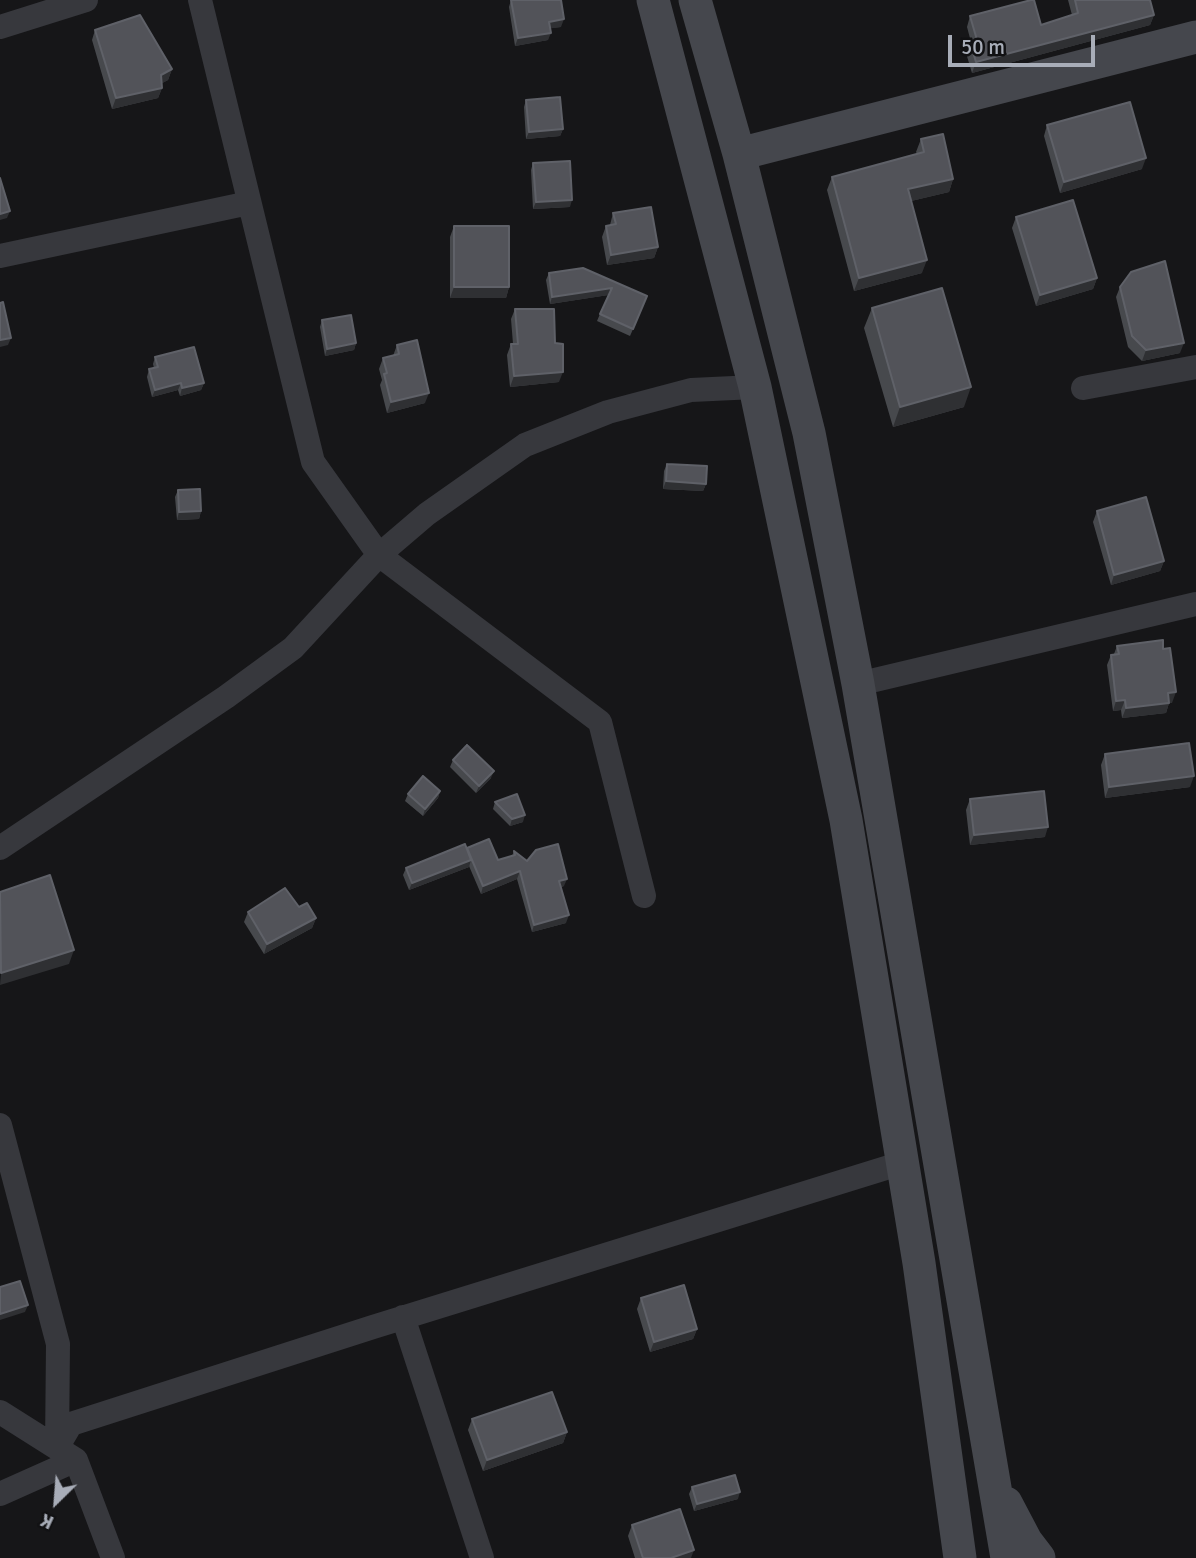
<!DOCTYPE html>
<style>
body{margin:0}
#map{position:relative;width:1196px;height:1558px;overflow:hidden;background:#161618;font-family:Signika,sans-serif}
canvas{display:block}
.north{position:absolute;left:21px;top:1467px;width:70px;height:70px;-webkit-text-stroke:5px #111113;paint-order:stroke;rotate:205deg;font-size:19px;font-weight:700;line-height:28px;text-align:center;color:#a8adb8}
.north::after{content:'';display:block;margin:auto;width:24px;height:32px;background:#a8adb8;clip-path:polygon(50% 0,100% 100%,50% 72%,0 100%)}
.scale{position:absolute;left:948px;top:35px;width:147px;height:32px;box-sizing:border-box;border:4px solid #a8adb8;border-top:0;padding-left:9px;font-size:21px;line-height:24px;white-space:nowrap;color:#a8adb8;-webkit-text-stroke:5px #111113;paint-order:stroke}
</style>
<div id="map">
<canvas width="1196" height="1558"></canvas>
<div class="north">K</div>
<div class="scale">50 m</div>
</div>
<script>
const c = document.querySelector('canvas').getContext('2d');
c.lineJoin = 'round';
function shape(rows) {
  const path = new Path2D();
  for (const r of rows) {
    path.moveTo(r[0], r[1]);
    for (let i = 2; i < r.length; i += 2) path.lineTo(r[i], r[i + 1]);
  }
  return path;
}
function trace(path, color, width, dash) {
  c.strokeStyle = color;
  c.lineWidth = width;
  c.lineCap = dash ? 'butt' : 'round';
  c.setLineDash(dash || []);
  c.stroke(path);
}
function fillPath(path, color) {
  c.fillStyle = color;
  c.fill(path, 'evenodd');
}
const street = shape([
 [200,0,313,462,379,555,600,722,644,896],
 [0,27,86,0],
 [0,256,249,203],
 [1083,388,1196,367],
 [858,684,1196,604],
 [0,848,226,697,293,648,379,555,427,514,525,445,608,412,691,390,755,387],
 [0,1125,58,1344,57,1447],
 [403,1317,482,1558],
 [0,1412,76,1460,113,1558],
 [57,1448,71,1424,373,1327,902,1163],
 [0,1494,76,1460]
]);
const secondary = shape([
 [653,0,755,387,846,820,919,1263,960,1558],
 [695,0,739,154,809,433,858,684,1007,1558],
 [739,154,1196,37],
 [1006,1503,1026,1541,1039,1558]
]);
const wall = shape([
 [511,0,561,27,550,28,548,40,515,46,509,7],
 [1068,0,1150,0,1154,15,1150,25,972,73,966,53,971,42,967,27,970,16,1041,25,1072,15],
 [95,30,172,69,168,80,162,83,162,88,158,98,112,109,92,40],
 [526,100,563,129,560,136,526,139,524,107],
 [1047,125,1142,169,1060,193,1044,136],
 [921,139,953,179,949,192,911,201,922,273,854,291,827,190,832,177,917,154,916,152],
 [533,163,570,207,533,209,531,170],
 [613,213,658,247,654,258,607,265,602,237,606,226,610,225],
 [1016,217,1097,278,1093,289,1036,306,1012,228],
 [454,226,509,287,506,298,450,298,450,237],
 [549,273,644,304,630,336,597,321,608,295,550,304,546,280],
 [1120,287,1180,353,1142,361,1128,347,1116,297],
 [872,308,964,407,893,427,864,328],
 [515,309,555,343,559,382,510,387,507,355,511,344,513,344,511,319],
 [322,320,356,343,354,350,325,356,320,327],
 [397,345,425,403,387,413,380,385,382,380,379,369,383,358,393,356],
 [155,357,204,383,201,390,180,396,178,390,152,397,147,377,149,369,154,368,153,364],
 [667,464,706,484,703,491,663,489,664,471],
 [178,490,201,511,199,519,177,520,175,497],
 [1097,511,1164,561,1160,571,1111,585,1093,522],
 [1117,646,1172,703,1169,703,1166,713,1122,718,1121,710,1113,711,1107,665,1111,655,1114,654],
 [1105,754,1190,787,1105,798,1101,765],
 [453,760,491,778,476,793,450,767],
 [440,791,438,798,423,816,405,801,408,794],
 [970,799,1045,837,970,845,966,810],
 [495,802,523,822,510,826,493,809],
 [467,849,498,860,512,856,514,851,527,861,564,886,561,887,566,923,532,932,517,879,481,894,469,866,469,867,409,890,403,875,406,868],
 [299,907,316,918,312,928,264,954,244,922,248,912],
 [641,1298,697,1329,693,1339,650,1352,637,1309],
 [472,1419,567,1432,563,1443,483,1471,468,1430],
 [692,1487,738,1499,694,1511,689,1494],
 [632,1525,691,1558,635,1558,628,1536]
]);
const shadedWall = shape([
 [1154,15,1150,25,972,73,976,62],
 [564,19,561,27,546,29,549,22],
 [551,33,548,40,515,46,518,38],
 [172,69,168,80,157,86,161,75],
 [162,88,158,98,112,109,116,98],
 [563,129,560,136,526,139,529,132],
 [1146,158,1142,169,1060,193,1064,182],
 [953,179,949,192,903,203,908,189],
 [572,200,570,207,533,209,536,202],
 [10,211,7,218,0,220,0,214],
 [658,247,654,258,607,265,611,255],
 [927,260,922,273,854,291,859,278],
 [1097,278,1093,289,1036,306,1040,295],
 [454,287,509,287,506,298,450,298],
 [612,288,609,295,550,304,552,297],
 [11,338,8,345,0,347,0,340],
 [356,343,354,350,325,356,327,349],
 [1184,343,1180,353,1142,361,1146,350],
 [563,372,559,382,510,387,514,376],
 [181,383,178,390,152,397,155,390],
 [204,383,201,390,180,396,182,388],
 [971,387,964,407,893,427,900,407],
 [429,393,425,403,387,413,391,402],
 [666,481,706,484,703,491,663,489],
 [201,511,199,519,177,520,179,512],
 [1164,561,1160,571,1111,585,1114,575],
 [1176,692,1172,703,1169,703,1166,713,1122,718,1126,708,1168,693],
 [1125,700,1121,710,1113,711,1116,701],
 [494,771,491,778,476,793,479,786],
 [1194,776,1190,787,1105,798,1109,787],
 [440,791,438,798,423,816,425,809],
 [525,815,523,822,510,826,512,819],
 [1048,827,1045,837,970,845,974,835],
 [471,860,469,867,409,890,412,883],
 [520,871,517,879,481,894,483,886],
 [567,879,564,886,557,888,559,881],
 [569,915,566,923,532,932,534,925],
 [316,918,312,928,264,954,267,944],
 [74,950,69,964,0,985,1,973],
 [28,1305,25,1312,0,1320,0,1314],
 [697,1329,693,1339,650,1352,654,1342],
 [567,1432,563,1443,483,1471,487,1460],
 [740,1492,738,1499,694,1511,697,1504],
 [694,1550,691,1558,671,1558]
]);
const building = shape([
 [511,0,561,0,564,19,549,22,551,33,518,38,511,0],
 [1031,0,1034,0,1041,25,1078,13,1075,0,1150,0,1154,15,976,62,970,42,977,40,970,16,1031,0],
 [140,15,172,69,161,75,162,88,116,98,95,30,140,15],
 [560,97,563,129,529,132,526,100,560,97],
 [1130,102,1146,158,1064,182,1047,125,1130,102],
 [943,134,953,179,908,189,927,260,859,278,832,177,924,152,921,139,943,134],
 [570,161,572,200,536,202,533,163,570,161],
 [0,178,10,211,0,214,0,178],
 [1073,200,1097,278,1040,295,1016,217,1073,200],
 [651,207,658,247,611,255,606,226,616,224,613,213,651,207],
 [454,226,509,226,509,287,454,287,454,226],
 [1165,261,1184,343,1146,350,1132,336,1120,287,1131,272,1165,261],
 [583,268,647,296,633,329,600,314,612,288,552,297,549,273,583,268],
 [942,288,971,387,900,407,872,308,942,288],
 [3,302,11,338,0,340,0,303,3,302],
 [515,309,554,309,555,343,563,344,563,372,514,376,511,344,518,344,515,309],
 [351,315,356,343,327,349,322,320,351,315],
 [417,340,429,393,391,402,384,374,387,373,383,358,399,354,397,345,417,340],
 [194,347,204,383,182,388,181,383,155,390,149,369,158,367,155,357,194,347],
 [667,464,707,466,706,484,666,481,667,464],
 [200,489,201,511,179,512,178,490,200,489],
 [1146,497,1164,561,1114,575,1097,511,1146,497],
 [1163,640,1163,649,1170,648,1176,692,1168,693,1169,703,1126,708,1125,700,1116,701,1111,655,1119,654,1117,646,1163,640],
 [1189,743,1194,776,1109,787,1105,754,1189,743],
 [467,745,494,771,479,786,453,760,467,745],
 [423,776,440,791,425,809,408,794,423,776],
 [1044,791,1048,827,974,835,970,799,1044,791],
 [517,794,525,815,512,819,495,802,517,794],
 [489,839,498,860,515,855,514,851,527,861,536,850,558,844,567,879,559,881,569,915,534,925,520,871,483,886,467,848,489,839],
 [465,844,471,860,412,883,406,868,465,844],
 [50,875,74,950,1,973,0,892,50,875],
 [285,888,299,907,307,903,316,918,267,944,248,912,285,888],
 [20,1281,28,1305,0,1314,0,1287,20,1281],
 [684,1285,697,1329,654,1342,641,1298,684,1285],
 [552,1392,567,1432,487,1460,472,1419,552,1392],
 [735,1475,740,1492,697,1504,692,1487,735,1475],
 [680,1509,694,1550,671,1558,643,1558,632,1525,680,1509]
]);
trace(street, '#37383d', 24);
trace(secondary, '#45474d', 33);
fillPath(wall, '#47494d');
fillPath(shadedWall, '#2f3033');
fillPath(building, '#525359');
trace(building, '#5f6168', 2);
</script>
